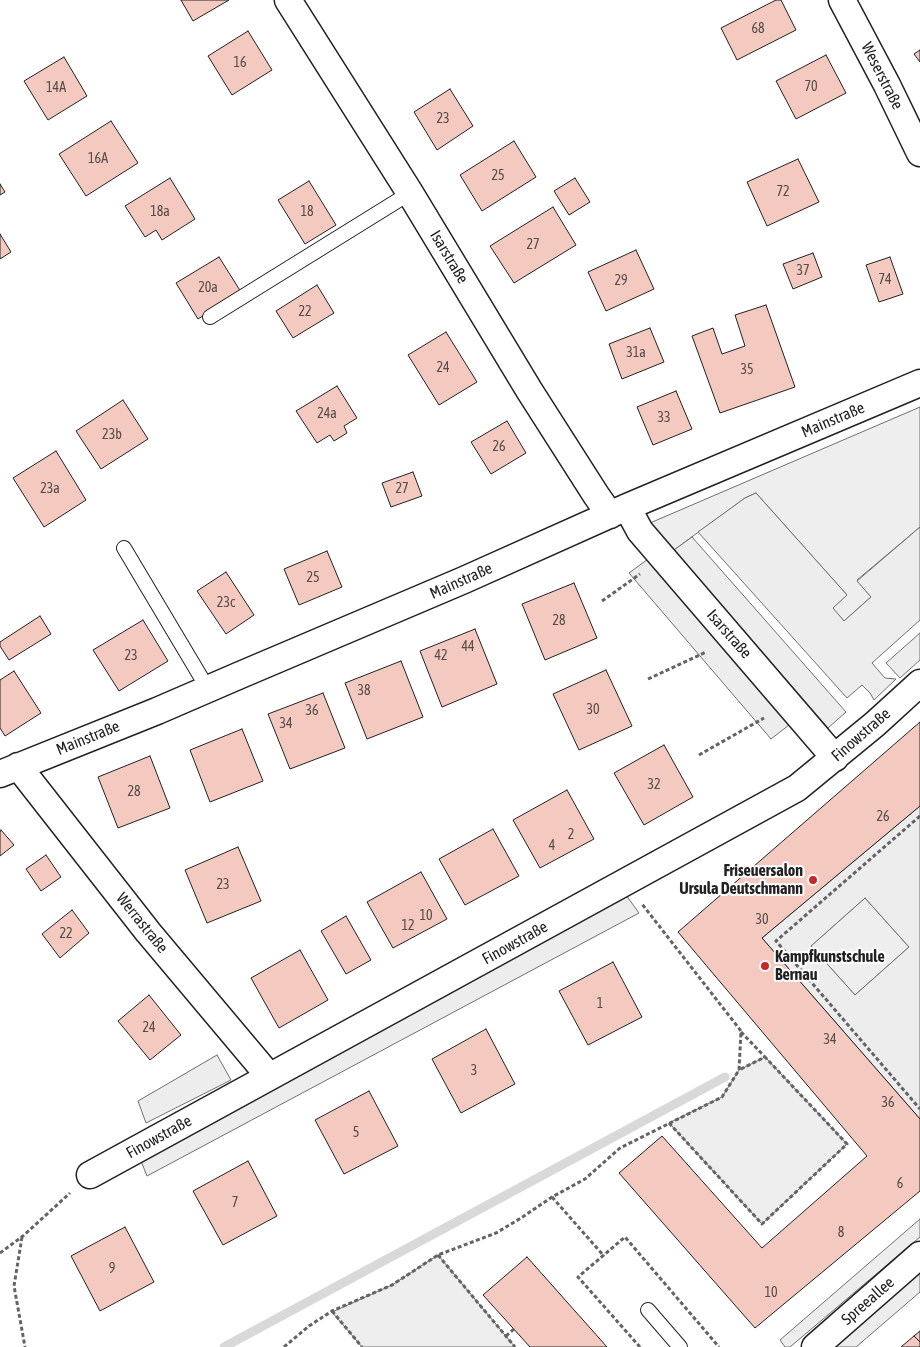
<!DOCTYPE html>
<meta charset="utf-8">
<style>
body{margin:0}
canvas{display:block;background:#fff}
</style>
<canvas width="920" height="1347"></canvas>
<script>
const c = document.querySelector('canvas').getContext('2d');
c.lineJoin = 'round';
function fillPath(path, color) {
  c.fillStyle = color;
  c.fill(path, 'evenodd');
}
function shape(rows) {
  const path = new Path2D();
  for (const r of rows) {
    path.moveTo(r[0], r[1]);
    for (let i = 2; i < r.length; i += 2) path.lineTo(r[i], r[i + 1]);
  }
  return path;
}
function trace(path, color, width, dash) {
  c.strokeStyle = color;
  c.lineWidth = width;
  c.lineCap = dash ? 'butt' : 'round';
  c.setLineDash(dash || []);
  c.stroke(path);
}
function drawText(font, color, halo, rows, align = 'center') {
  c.font = font + ' "Asap Condensed",sans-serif';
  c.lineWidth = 4;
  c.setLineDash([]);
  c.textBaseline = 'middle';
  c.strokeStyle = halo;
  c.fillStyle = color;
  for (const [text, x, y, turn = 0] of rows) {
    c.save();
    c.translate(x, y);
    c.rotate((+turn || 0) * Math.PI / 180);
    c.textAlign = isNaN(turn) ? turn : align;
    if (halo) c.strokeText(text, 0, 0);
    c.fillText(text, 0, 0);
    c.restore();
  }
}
const green = shape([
 [920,407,920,527,857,580,871,597,844,621,832,608,847,595,756,493,745,498,674,550,650,523,920,407],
 [865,898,909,947,855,995,811,946,865,898],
 [765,1057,847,1144,762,1224,669,1123,722,1097,739,1070,765,1057],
 [438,1255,515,1347,362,1347,332,1312,392,1285,438,1255]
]);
const parking = shape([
 [756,493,847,595,833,608,844,621,871,597,857,581,920,527,920,620,872,663,885,678,896,679,874,700,870,693,862,685,847,698,698,532,745,498,756,493],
 [692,537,846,712,828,728,674,550,692,537],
 [648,559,789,725,771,739,629,573,648,559],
 [920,633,920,660,900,678,886,663,920,633],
 [920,806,920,1119,762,938,920,806],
 [865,898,909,947,855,995,811,946,865,898],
 [626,895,639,913,147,1176,139,1156,626,895],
 [217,1055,231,1080,146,1123,138,1101,217,1055],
 [920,1219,920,1237,790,1347,785,1347,780,1340,920,1219],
 [920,1265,920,1292,856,1347,826,1347,920,1265]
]);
const stream = shape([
 [224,1347,725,1077]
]);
const building = shape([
 [181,0,229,0,193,21,181,0],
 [776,0,781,0,796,30,737,60,721,28,776,0],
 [248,31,272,70,232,95,208,56,248,31],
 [920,50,920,62,914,54,920,50],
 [826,55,846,93,796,119,776,81,826,55],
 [64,57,87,96,48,120,24,81,64,57],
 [450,89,473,126,437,150,414,112,450,89],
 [111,121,138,163,86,196,59,154,111,121],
 [514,141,536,177,482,211,460,175,514,141],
 [798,159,819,202,767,226,747,182,798,159],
 [170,178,195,219,162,240,156,230,145,237,125,206,170,178],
 [575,178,590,202,569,215,554,191,575,178],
 [309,181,336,225,305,244,278,200,309,181],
 [0,184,5,192,0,195,0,184],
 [553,207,576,245,514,283,490,246,553,207],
 [0,234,11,252,0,259,0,234],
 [636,250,654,289,606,311,588,272,636,250],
 [813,253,822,277,793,289,783,264,813,253],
 [219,257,241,292,198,319,176,283,219,257],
 [890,257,903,294,879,302,866,265,890,257],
 [317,285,334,313,293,338,276,311,317,285],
 [766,305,795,387,720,413,692,336,713,328,722,354,745,346,735,315,766,305],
 [650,328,664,362,622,379,609,344,650,328],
 [446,332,477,382,439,405,408,355,446,332],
 [337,386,357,418,344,426,347,433,334,441,330,435,317,443,296,411,337,386],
 [676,391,692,429,653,445,637,407,676,391],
 [123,400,148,439,101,469,76,431,123,400],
 [507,421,526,453,491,474,471,442,507,421],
 [56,451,86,500,44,527,13,478,56,451],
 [413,472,422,496,391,507,382,483,413,472],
 [327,551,342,587,299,605,284,569,327,551],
 [226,572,254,615,226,634,197,591,226,572],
 [574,583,597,638,545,660,522,604,574,583],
 [40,616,51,634,9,660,0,646,0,642,40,616],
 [143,620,168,661,119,691,93,650,143,620],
 [475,629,497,684,442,707,420,651,475,629],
 [401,661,423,717,367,739,345,683,401,661],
 [606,670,632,726,579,750,553,694,606,670],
 [14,671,41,713,5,736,0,728,0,680,14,671],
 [323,693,345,748,290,769,268,714,323,693],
 [920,722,920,806,762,938,920,1119,920,1191,755,1328,619,1173,662,1136,762,1248,867,1156,678,932,920,722],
 [242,729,263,781,210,802,190,750,242,729],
 [664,745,693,797,644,825,614,773,664,745],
 [150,756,170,808,118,828,98,777,150,756],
 [567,790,594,839,540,868,513,820,567,790],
 [493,829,519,876,465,905,439,859,493,829],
 [1,830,14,845,0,856,0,832,1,830],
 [238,847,261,901,207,923,185,870,238,847],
 [46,855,61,877,41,891,26,869,46,855],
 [421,872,447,919,393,948,367,902,421,872],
 [72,910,89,933,60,958,42,934,72,910],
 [346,916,371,960,346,974,321,931,346,916],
 [300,950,328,1000,279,1028,251,978,300,950],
 [613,962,642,1017,588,1045,559,991,613,962],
 [149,995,181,1035,150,1060,118,1021,149,995],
 [486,1029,515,1084,461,1113,432,1059,486,1029],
 [369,1091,398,1146,344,1174,315,1120,369,1091],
 [248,1161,277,1216,223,1245,193,1191,248,1161],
 [125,1227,154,1282,100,1311,71,1256,125,1227],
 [527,1257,607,1347,530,1347,483,1295,527,1257],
 [920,1331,920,1342,914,1336,920,1331],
 [914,1336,920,1342,920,1347,901,1347,914,1336]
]);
const path = shape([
 [602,601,640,574],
 [648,679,706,652],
 [699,755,764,718],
 [920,816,776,941,920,1109],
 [741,1032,765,1057],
 [669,1123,762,1224,847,1144,765,1057,739,1070],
 [552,1197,604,1256],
 [22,1237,14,1286,25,1347],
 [0,1253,23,1236,70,1193],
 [438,1255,515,1347],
 [332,1311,362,1347],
 [506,1336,514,1329],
 [284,1347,309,1326,332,1311,392,1285,438,1255,496,1233,521,1218,552,1197,585,1179,620,1148,722,1097,739,1070,741,1031,642,904],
 [640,1347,578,1277,625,1237,719,1347]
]);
const lane = shape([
 [210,317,410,193],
 [124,548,208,689],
 [648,1310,680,1347]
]);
const street = shape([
 [288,0,410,193,529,390,596,495,610,515],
 [842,0,887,85,920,153],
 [627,507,640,531,835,758],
 [18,766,148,932,269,1076],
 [0,774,157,711,238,676,464,580,627,507,920,383],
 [90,1175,797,788,875,724,920,683],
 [815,1347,920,1255]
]);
const markers = [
 [813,880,5,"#c62828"],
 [765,966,5,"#c62828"]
];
const numberNames = [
 ["68",758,29],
 ["16",240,63],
 ["70",811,87],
 ["14A",56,88],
 ["23",443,119],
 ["16A",98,159],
 ["25",498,176],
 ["72",783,192],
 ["18a",160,212],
 ["18",307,212],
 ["27",533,245],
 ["37",803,271],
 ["74",885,280],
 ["29",621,281],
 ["20a",208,288],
 ["22",305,312],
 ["31a",636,353],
 ["24",443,368],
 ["35",747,370],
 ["24a",327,414],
 ["33",664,418],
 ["23b",112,435],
 ["26",499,447],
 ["23a",50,489],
 ["27",402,489],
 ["25",313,578],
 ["23c",226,603],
 ["28",559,621],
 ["44",468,647],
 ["23",131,656],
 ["42",441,656],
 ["38",364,691],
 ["30",593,710],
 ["36",312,711],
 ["34",286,724],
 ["32",654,785],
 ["28",134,792],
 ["26",883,817],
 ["2",571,835],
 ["4",552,846],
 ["23",223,885],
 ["10",426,916],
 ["30",762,920],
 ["12",408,926],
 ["22",66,934],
 ["1",600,1004],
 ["24",149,1028],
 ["34",830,1040],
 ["3",474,1071],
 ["36",888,1103],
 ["5",356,1133],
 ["6",900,1184],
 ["7",235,1203],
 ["8",841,1233],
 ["9",112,1269],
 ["10",771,1293]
];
const streetNames = [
 ["Weserstraße",882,76,63],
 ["Isarstraße",449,257,59],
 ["Mainstraße",833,420,-23],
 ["Mainstraße",461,581,-24],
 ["Isarstraße",729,634,49],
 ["Finowstraße",861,735,-41],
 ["Mainstraße",88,738,-22],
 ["Werrastraße",142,923,51],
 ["Finowstraße",515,943,-29],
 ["Finowstraße",159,1137,-29],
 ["Spreeallee",868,1301,-41]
];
const poiNames = [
 ["Friseuersalon",803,871],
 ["Ursula Deutschmann",803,889],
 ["Kampfkunstschule",775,957,"left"],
 ["Bernau",775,975,"left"]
];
fillPath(green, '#eee');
trace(green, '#6f6f6f', 1);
fillPath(parking, '#ededed');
trace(parking, '#6f6f6f', 1);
trace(stream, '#d9d9d9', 9);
fillPath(building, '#f3c9c0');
trace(building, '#222', 1);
trace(lane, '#222', 16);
trace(street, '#222', 29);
trace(path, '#646464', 3, [4, 2.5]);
trace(lane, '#fff', 14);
trace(street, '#fff', 26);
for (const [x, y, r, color] of markers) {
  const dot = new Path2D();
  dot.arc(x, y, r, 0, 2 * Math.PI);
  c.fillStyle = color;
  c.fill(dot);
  trace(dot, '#fff', 2);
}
drawText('14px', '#564c4a', null, numberNames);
drawText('16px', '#222', '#fff', streetNames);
drawText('bold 16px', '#222', '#fff', poiNames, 'right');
</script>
